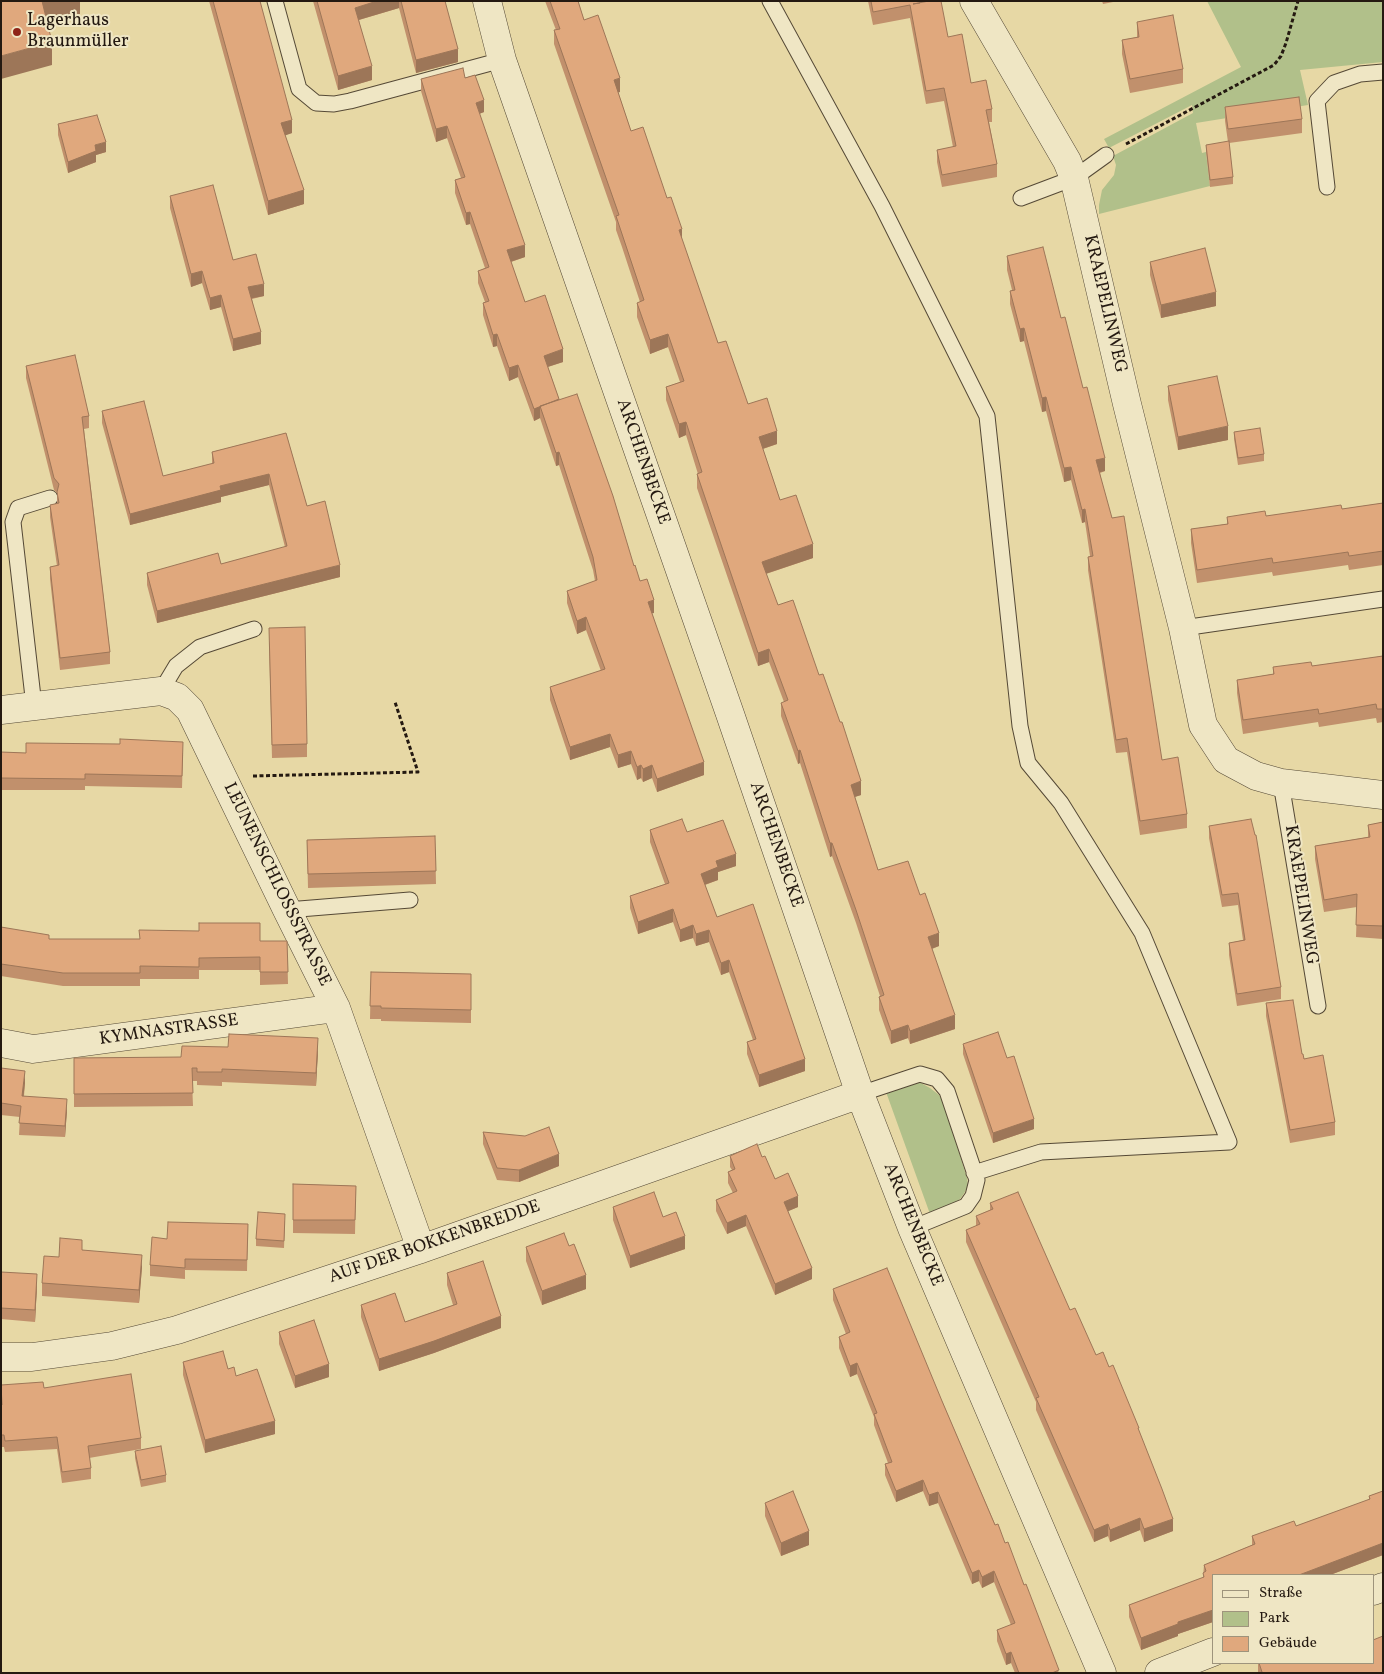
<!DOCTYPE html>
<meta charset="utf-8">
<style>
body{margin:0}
#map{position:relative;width:1384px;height:1674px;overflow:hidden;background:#e7d8a5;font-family:Vollkorn,serif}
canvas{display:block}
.frame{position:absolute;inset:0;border:2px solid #241911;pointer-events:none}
.legend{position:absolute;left:1212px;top:1574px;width:162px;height:90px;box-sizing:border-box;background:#efe6c4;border:1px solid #9e947c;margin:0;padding:6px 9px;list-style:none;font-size:15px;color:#241911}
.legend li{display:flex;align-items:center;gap:10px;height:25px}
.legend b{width:25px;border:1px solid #9e947c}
</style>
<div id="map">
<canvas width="1384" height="1674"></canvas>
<div class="frame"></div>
<ul class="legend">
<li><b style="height:6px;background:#efe6c4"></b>Straße</li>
<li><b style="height:14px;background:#b1c08a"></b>Park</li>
<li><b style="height:14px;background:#e0a87d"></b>Gebäude</li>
</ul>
</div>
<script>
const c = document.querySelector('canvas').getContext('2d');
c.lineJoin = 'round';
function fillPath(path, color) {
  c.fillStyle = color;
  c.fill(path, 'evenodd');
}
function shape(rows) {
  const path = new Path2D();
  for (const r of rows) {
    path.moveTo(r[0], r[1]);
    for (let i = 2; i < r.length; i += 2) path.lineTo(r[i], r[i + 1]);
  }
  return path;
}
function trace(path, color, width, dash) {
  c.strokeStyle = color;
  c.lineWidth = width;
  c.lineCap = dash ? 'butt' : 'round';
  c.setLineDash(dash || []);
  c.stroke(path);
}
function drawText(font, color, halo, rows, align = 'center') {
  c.font = font + ' Vollkorn,serif';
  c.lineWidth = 4;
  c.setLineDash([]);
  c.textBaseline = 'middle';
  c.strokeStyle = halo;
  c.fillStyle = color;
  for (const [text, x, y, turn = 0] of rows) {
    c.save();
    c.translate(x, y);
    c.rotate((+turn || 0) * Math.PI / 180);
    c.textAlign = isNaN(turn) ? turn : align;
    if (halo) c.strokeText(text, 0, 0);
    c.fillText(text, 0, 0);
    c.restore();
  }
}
const green = shape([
 [1207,1,1383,1,1383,62,1300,70,1308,105,1196,123,1202,153,1206,152,1210,186,1099,214,1099,205,1102,190,1114,175,1116,165,1113,156,1193,113,1192,105,1109,148,1104,139,1241,67],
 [911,1083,921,1083,930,1088,939,1095,943,1101,967,1178,968,1185,965,1192,960,1199,952,1205,930,1214,886,1092]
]);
const path = shape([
 [1126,144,1274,65,1281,56,1286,43,1298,1],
 [253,776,418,772,395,702]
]);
const service = shape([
 [275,1,299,89,316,103,334,104,350,101,502,60],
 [770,1,882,206,987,416,1020,726,1028,763,1061,803,1142,933,1229,1142,1041,1152,974,1173],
 [1327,187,1317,101,1334,83,1360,74,1383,72],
 [1021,198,1074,178,1106,155],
 [1183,628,1383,599],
 [161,691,176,666,200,647,254,629],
 [34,706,13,522,18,508,50,498],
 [1281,783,1318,1006],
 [287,910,410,900],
 [860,1094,920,1074,937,1079,947,1091,977,1180,973,1196,966,1206,912,1228]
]);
const minor = shape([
 [487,1,502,60,730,714,860,1094,912,1228,1102,1673],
 [974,1,1067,161,1074,178,1127,404,1183,628,1203,725,1226,760,1256,776,1281,783,1383,795],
 [1,710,161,691,177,697,190,710,287,910,336,1008,421,1249],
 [1,1043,33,1049,336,1008],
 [1,1357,32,1357,112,1346,177,1330,421,1249,860,1094],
 [1373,1591,1383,1587],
 [1159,1673,1213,1652]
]);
const wall = shape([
 [209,1,260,1,292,133,285,135,304,204,268,215],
 [313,1,445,1,458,62,416,73,399,8,359,20,372,80,338,90],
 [545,1,578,1,584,20,620,92,618,92,631,131,667,198,718,343,748,404,777,444,763,449,780,500,813,558,766,574,778,605,861,795,855,797,878,870,920,895,939,946,932,949,955,1029,910,1044,908,1038,891,1044,879,1010,879,997,880,996,856,923,832,856,830,857,800,763,798,764,781,716,781,703,784,702,769,662,758,666,697,488,697,474,698,474,686,435,679,438,666,400,666,387,680,382,668,347,650,354,637,317,637,303,640,302,622,247,616,230,616,222,554,44,554,30,556,30],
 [868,1,920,1,920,3,948,37,971,83,992,109,992,122,989,122,997,164,997,177,942,187,937,162,937,150,953,147,944,101,926,104,910,18,873,25],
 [1102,1,1118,1,1103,4],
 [1137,22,1183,69,1183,83,1130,93,1122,54,1122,40,1137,37],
 [465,78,484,112,479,114,525,257,511,262,525,302,563,362,548,367,559,399,640,581,654,613,652,613,704,775,657,792,652,778,643,782,641,778,637,780,631,764,618,768,610,747,570,760,550,700,550,687,601,671,586,630,577,634,567,603,567,591,595,581,593,570,559,465,556,466,540,418,534,421,518,377,509,381,497,346,493,347,483,315,483,303,485,302,478,283,478,271,485,268,470,224,466,225,455,193,455,180,461,178,447,138,436,142,421,91,421,79],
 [1225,107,1302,119,1302,133,1229,143,1233,177,1233,184,1210,187,1206,151,1206,145,1228,142,1225,121],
 [58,124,106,152,96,155,96,162,68,173,58,135],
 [170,196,233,260,264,296,252,299,261,344,233,351,221,307,210,310,202,283,191,287,170,208],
 [1007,256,1061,318,1105,471,1100,473,1162,760,1187,814,1187,828,1140,835,1127,752,1116,753,1088,570,1088,557,1090,556,1085,522,1082,523,1071,480,1064,482,1046,411,1042,412,1024,341,1020,342,1010,304,1010,291,1012,290,1007,270],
 [1150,262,1216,306,1161,318,1150,275],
 [26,366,89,416,89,428,84,429,110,652,110,664,60,670,50,579,50,567,57,566,50,517,50,505,57,504,57,493,54,490,26,378],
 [1168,386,1228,440,1178,450,1168,400],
 [102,411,163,476,212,464,212,452,286,433,307,506,340,577,157,623,147,585,147,573,221,564,285,547,269,485,221,497,221,502,130,525,102,423],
 [1234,432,1264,454,1264,461,1238,465,1234,439],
 [1383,503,1383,565,1349,570,1348,565,1273,576,1272,572,1197,583,1191,543,1191,529,1227,524,1227,517,1266,516,1342,509],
 [269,641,307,744,307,757,272,758],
 [1383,656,1383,722,1377,723,1376,718,1319,727,1318,722,1243,734,1237,693,1237,680,1273,674,1273,667,1312,666],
 [1,752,26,753,183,753,182,788,85,786,85,790,1,790],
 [1383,822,1383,939,1356,937,1357,907,1324,912,1315,859,1315,846,1368,837,1368,825],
 [1209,826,1281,987,1281,999,1237,1006,1229,955,1229,943,1243,940,1238,905,1222,907,1209,838],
 [650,830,687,832,736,866,718,872,718,880,705,885,717,917,805,1071,759,1087,747,1054,747,1042,753,1040,729,972,721,975,709,942,696,946,693,938,680,942,673,922,638,934,630,908,630,896,665,884,650,842],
 [435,836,436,884,308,888,307,840],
 [1,927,49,939,260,941,287,941,288,984,260,985,260,970,199,970,199,979,140,979,140,986,63,986,1,976],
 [371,972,471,974,471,1023,381,1021,381,1019,370,1019],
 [1266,1003,1302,1054,1335,1122,1335,1135,1290,1143,1266,1016],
 [963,1044,1034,1129,993,1143,963,1054],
 [318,1051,316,1086,222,1082,222,1086,197,1085,197,1081,192,1081,193,1106,74,1107,74,1058,181,1057],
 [1,1068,25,1083,24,1096,67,1110,65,1137,19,1135,20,1117,1,1115],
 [483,1132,559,1166,519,1182,497,1180,483,1144],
 [730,1156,762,1157,775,1179,798,1207,788,1211,812,1279,775,1295,746,1226,727,1234,716,1211,716,1200,733,1193,728,1183,728,1172,732,1170,730,1167],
 [293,1184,356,1186,355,1234,293,1233],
 [990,1203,1070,1310,1096,1355,1109,1367,1139,1432,1173,1531,1144,1542,1140,1530,1110,1542,1108,1536,1094,1542,1036,1410,1036,1402,966,1242,966,1230,976,1226,976,1216,990,1210],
 [613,1207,663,1217,685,1249,630,1268,613,1220],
 [285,1221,284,1248,256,1246,256,1239],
 [248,1224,247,1271,185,1270,185,1279,150,1276,150,1265,167,1239],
 [526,1247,586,1289,542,1305,526,1261],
 [82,1250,142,1267,139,1303,42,1296,42,1283,59,1257],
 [1,1272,37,1286,35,1322,1,1319],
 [447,1273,501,1328,434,1353,379,1371,361,1317,361,1305,405,1322,453,1305,447,1285],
 [833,1289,942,1401,1059,1673,1015,1673,1011,1663,1006,1665,997,1641,997,1630,1011,1625,994,1582,982,1588,979,1581,972,1584,938,1503,929,1506,923,1491,896,1502,885,1475,885,1464,888,1463,874,1425,874,1417,857,1374,850,1377,839,1348,839,1337,846,1334,833,1300],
 [279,1332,329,1377,295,1388,279,1344],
 [183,1362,228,1369,236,1376,275,1434,205,1453,183,1375],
 [1,1385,44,1388,141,1438,141,1449,89,1458,91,1468,91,1479,62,1483,57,1449,5,1452,4,1447,1,1447],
 [135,1451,166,1475,166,1482,141,1487,135,1458],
 [1383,1491,1383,1555,1330,1575,1213,1575,1213,1622,1178,1634,1178,1636,1141,1650,1129,1617,1129,1605,1203,1578,1204,1565,1252,1545,1252,1536,1296,1526,1369,1500,1369,1496],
 [765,1503,809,1545,781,1556,765,1516],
 [1258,1663,1373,1663,1383,1673,1258,1673]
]);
const shadedWall = shape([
 [42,1,80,1,80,14,42,23],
 [377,1,399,1,399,8,355,21,355,8],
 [52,42,52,65,1,79,1,56],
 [458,49,458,62,416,73,416,60],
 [372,66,372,80,338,90,338,76],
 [620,78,620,92,614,94,614,80],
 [484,100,484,112,476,115,476,103],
 [292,120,292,133,281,137,281,123],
 [447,126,447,138,436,142,436,129],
 [106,142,106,152,96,155,96,162,68,173,68,162,95,145],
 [304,190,304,204,268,215,268,201],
 [470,212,470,224,466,225,466,213],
 [682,229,682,242,679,230],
 [525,245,525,257,507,263,507,250],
 [202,271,202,283,191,287,191,274],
 [264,284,264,296,248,299,248,287],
 [1216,292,1216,306,1161,318,1161,305],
 [221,295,221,307,210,310,210,298],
 [1024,328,1024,341,1020,342,1020,329],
 [261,332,261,344,233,351,233,339],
 [497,334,497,346,493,347,493,335],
 [668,334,668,347,650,354,650,340],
 [563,349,563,362,544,368,544,356],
 [518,365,518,377,509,381,509,368],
 [1046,397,1046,411,1042,412,1042,398],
 [540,406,540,418,534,421,534,409],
 [686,422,686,435,679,438,679,424],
 [1228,426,1228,440,1178,450,1178,437],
 [777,431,777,444,759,450,759,437],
 [559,452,559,465,556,466,556,453],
 [1105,458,1105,471,1096,473,1096,460],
 [1071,467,1071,480,1064,482,1064,468],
 [269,474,269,485,221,497,221,502,130,525,130,514,220,486],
 [1085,509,1085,522,1082,523,1082,510],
 [813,544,813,558,762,575,762,562],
 [340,565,340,577,157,623,157,611],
 [654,600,654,613,648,614,648,602],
 [586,617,586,630,577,634,577,621],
 [769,649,769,662,758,666,758,653],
 [610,734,610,747,570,760,570,747],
 [800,750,800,763,798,764,798,751],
 [631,751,631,764,618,768,618,755],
 [704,762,704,775,657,792,657,779],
 [641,765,641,778,637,780,637,767],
 [652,765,652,778,643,782,643,769],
 [861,781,861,795,851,798,851,785],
 [830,843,832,843,832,856,830,857],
 [736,854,736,866,718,872,718,880,701,886,701,874,716,861],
 [673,909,673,922,638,934,638,922],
 [693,925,693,938,680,942,680,930],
 [709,930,709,942,696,946,696,934],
 [939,933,939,946,928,950,928,937],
 [729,960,729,972,721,975,721,963],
 [955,1015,955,1029,910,1044,910,1031],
 [908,1025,908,1038,891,1044,891,1031],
 [318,1038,318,1051,316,1086,316,1073],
 [805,1059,805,1071,759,1087,759,1075],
 [25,1071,25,1083,22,1108,22,1096],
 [67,1099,67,1110,65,1137,65,1126],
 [1034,1119,1034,1129,993,1143,993,1133],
 [559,1154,559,1166,519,1182,519,1170],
 [798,1196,798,1207,784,1213,784,1202],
 [746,1215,746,1226,727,1234,727,1223],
 [685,1236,685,1249,630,1268,630,1256],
 [142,1255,142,1267,139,1303,139,1290],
 [812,1268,812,1279,775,1295,775,1284],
 [37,1274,37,1286,35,1322,35,1310],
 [586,1275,586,1289,542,1305,542,1291],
 [501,1316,501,1328,434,1353,379,1371,379,1359],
 [857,1363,857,1374,850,1377,850,1366],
 [329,1364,329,1377,295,1388,295,1376],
 [275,1421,275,1434,205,1453,205,1440],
 [923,1480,923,1491,896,1502,896,1491],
 [938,1492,938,1503,929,1506,929,1495],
 [1140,1518,1140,1530,1110,1542,1110,1530],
 [1173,1519,1173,1531,1144,1542,1144,1529],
 [1108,1524,1108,1536,1094,1542,1094,1530],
 [809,1531,809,1545,781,1556,781,1543],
 [1383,1543,1383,1555,1330,1575,1299,1575],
 [979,1570,979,1581,972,1584,972,1573],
 [994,1571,994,1582,982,1588,982,1577],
 [1213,1610,1213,1622,1178,1634,1178,1636,1141,1650,1141,1638,1178,1622],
 [1011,1652,1011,1663,1006,1665,1006,1654]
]);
const building = shape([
 [1,1,42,1,52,42,1,56,1,1],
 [213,1,260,1,292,120,281,123,304,190,268,201,213,1],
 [317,1,377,1,355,8,372,66,338,76,317,1],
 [401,1,445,1,458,49,416,60,401,1],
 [550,1,578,1,584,20,598,15,620,78,614,80,631,131,643,127,667,198,671,197,682,229,679,230,718,343,726,341,748,404,767,398,777,431,759,437,780,500,796,495,813,544,762,562,778,605,793,600,819,675,823,674,840,722,842,722,861,781,851,785,878,870,908,861,920,895,925,893,939,933,928,937,955,1015,910,1031,908,1025,891,1031,879,997,884,995,856,910,832,843,830,843,800,750,798,751,781,703,788,700,769,649,758,653,697,474,702,472,686,422,679,424,666,387,684,381,668,334,650,340,637,303,644,300,616,216,619,215,554,30,560,29,550,1],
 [871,1,920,1,920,3,913,4,929,1,941,1,948,37,962,34,971,83,986,80,992,109,986,110,997,164,942,175,937,150,956,146,944,88,926,91,910,5,873,12,871,1],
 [1173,15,1183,69,1130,79,1122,40,1139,37,1137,22,1173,15],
 [463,68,465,78,475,75,484,100,476,103,525,245,507,250,525,302,545,295,563,349,544,356,559,399,534,409,518,365,509,368,497,334,493,335,483,303,489,301,478,271,489,267,470,212,466,213,455,180,465,177,447,126,436,129,421,79,463,68],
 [1299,97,1302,119,1228,129,1225,107,1299,97],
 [97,115,106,142,95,145,96,151,68,162,58,124,97,115],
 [1229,141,1233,177,1210,180,1206,145,1229,141],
 [213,185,233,260,256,254,264,284,248,287,261,332,233,339,221,295,210,298,202,271,191,274,170,196,213,185],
 [1043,247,1061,318,1065,317,1083,388,1087,387,1105,458,1096,460,1112,518,1124,516,1162,760,1178,757,1187,814,1140,821,1127,738,1116,740,1088,557,1093,556,1085,509,1082,510,1071,467,1064,468,1046,397,1042,398,1024,328,1020,329,1010,291,1015,290,1007,256,1043,247],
 [1205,248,1216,292,1161,305,1150,262,1205,248],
 [75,355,89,416,82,417,110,652,60,658,50,567,59,565,50,505,59,503,57,492,59,484,54,478,26,366,75,355],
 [1217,376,1228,426,1178,437,1168,386,1217,376],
 [577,394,613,496,634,566,635,565,640,581,647,579,654,600,648,602,704,762,657,779,652,765,643,769,641,765,637,767,631,751,618,755,610,734,570,747,550,687,605,669,586,617,577,621,567,591,597,580,593,557,559,452,556,453,540,406,577,394],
 [144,401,163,476,214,463,212,452,286,433,307,506,325,501,340,565,157,611,147,573,218,553,221,564,287,546,269,474,220,486,221,490,130,514,102,411,144,401],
 [1260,428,1264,454,1238,458,1234,432,1260,428],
 [1383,503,1383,551,1349,556,1348,552,1273,563,1272,558,1197,570,1191,529,1228,524,1227,517,1265,511,1266,516,1341,505,1342,509,1383,503],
 [305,627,307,744,272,745,269,628,305,627],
 [1383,656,1383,709,1377,709,1376,704,1319,714,1318,709,1243,720,1237,680,1274,674,1273,667,1311,662,1312,666,1383,656],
 [120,739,183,742,182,776,85,774,85,779,1,778,1,752,26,753,26,743,120,744,120,739],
 [682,819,687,832,723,820,736,854,716,861,718,867,701,874,717,917,753,904,805,1059,759,1075,747,1042,756,1039,729,960,721,963,709,930,696,934,693,925,680,930,673,909,638,922,630,896,669,883,650,830,682,819],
 [1251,819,1255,835,1256,835,1281,987,1237,994,1229,943,1245,940,1238,893,1222,895,1209,826,1251,819],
 [1383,822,1383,926,1356,925,1357,894,1324,900,1315,846,1370,837,1368,825,1383,822],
 [435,836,436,871,308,874,307,840,435,836],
 [199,923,260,923,260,941,287,941,288,972,260,972,260,957,199,958,199,967,140,966,140,973,63,973,1,964,1,927,49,935,49,939,140,939,139,930,199,931,199,923],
 [371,972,471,974,471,1010,381,1008,381,1006,370,1006,371,972],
 [1293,1000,1302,1054,1303,1054,1304,1059,1323,1055,1335,1122,1290,1130,1266,1003,1293,1000],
 [998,1032,1007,1058,1014,1056,1034,1119,993,1133,963,1044,998,1032],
 [229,1034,318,1038,316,1073,222,1069,222,1072,197,1072,197,1068,192,1068,193,1093,74,1094,74,1058,181,1057,182,1046,228,1047,229,1034],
 [1,1068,25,1071,22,1096,67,1099,65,1126,19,1123,21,1106,1,1103,1,1068],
 [549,1127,559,1154,519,1170,497,1168,483,1132,525,1136,549,1127],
 [757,1144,762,1157,765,1156,775,1179,788,1173,798,1196,784,1202,812,1268,775,1284,746,1215,727,1223,716,1200,737,1191,728,1172,735,1169,730,1156,757,1144],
 [293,1184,356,1186,355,1220,293,1220,293,1184],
 [654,1192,663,1217,676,1212,685,1236,630,1256,613,1207,654,1192],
 [1018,1192,1070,1310,1075,1308,1096,1355,1103,1352,1109,1367,1113,1365,1139,1428,1138,1428,1162,1489,1173,1519,1144,1529,1140,1518,1110,1530,1108,1524,1094,1530,1036,1398,1039,1397,966,1230,980,1224,976,1216,993,1209,990,1203,1018,1192],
 [258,1212,285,1214,284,1241,256,1239,258,1212],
 [168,1222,248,1224,247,1260,185,1259,185,1268,150,1265,152,1237,167,1239,168,1222],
 [564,1233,569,1246,574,1244,586,1275,542,1291,526,1247,564,1233],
 [60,1238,82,1240,82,1250,142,1255,139,1290,42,1283,44,1256,59,1257,60,1238],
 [483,1261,501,1316,434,1341,379,1359,361,1305,395,1293,405,1322,457,1304,447,1273,483,1261],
 [887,1268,942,1401,995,1525,998,1524,1005,1543,1008,1542,1024,1585,1026,1584,1059,1670,1052,1673,1019,1673,1011,1652,1006,1654,997,1630,1015,1623,994,1571,982,1577,979,1570,972,1573,938,1492,929,1495,923,1480,896,1491,885,1464,892,1462,874,1414,877,1413,857,1363,850,1366,839,1337,850,1332,833,1289,887,1268],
 [1,1272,37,1274,35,1310,1,1308,1,1272],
 [314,1320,329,1364,295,1376,279,1332,314,1320],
 [223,1351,228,1369,234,1367,236,1376,257,1369,275,1421,205,1440,183,1362,223,1351],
 [131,1374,141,1438,88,1446,91,1468,62,1472,57,1437,5,1441,4,1435,1,1435,1,1405,2,1405,1,1385,43,1382,44,1388,131,1374],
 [161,1446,166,1475,141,1480,135,1451,161,1446],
 [793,1491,809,1531,781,1543,765,1503,793,1491],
 [1383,1491,1383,1543,1299,1575,1213,1575,1213,1610,1178,1622,1178,1624,1141,1638,1129,1605,1204,1577,1203,1573,1206,1571,1204,1565,1255,1544,1252,1536,1294,1521,1296,1526,1370,1499,1369,1496,1383,1491],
 [1383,1636,1383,1673,1260,1673,1262,1672,1259,1663,1373,1663,1373,1640,1383,1636]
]);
const markers = [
 [17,32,5,"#8f2418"]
];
const poiNames = [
 ["Lagerhaus",27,22],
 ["Braunmüller",27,43]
];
const streetNames = [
 ["KRAEPELINWEG",1104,304,77],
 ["ARCHENBECKE",642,462,71],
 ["ARCHENBECKE",775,845,71],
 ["LEUNENSCHLOSSSTRASSE",276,885,64],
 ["KRAEPELINWEG",1300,895,81],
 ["KYMNASTRASSE",169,1031,-8],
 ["ARCHENBECKE",912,1225,68],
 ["AUF DER BOKKENBREDDE",435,1243,-19]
];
fillPath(green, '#b1c08a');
trace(service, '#554936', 17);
trace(minor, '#554936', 29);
trace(path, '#241911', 3, [4, 2.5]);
trace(service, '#efe6c4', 15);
trace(minor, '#efe6c4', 28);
fillPath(wall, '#c1906c');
fillPath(shadedWall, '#9d7658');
fillPath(building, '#e0a87d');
trace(building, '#9d7658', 1);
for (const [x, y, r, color] of markers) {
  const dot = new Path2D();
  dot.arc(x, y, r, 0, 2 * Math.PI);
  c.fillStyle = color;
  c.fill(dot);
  trace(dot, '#efe6c4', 2);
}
drawText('18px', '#241911', '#efe6c4', poiNames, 'left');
drawText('18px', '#241911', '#efe6c4', streetNames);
</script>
